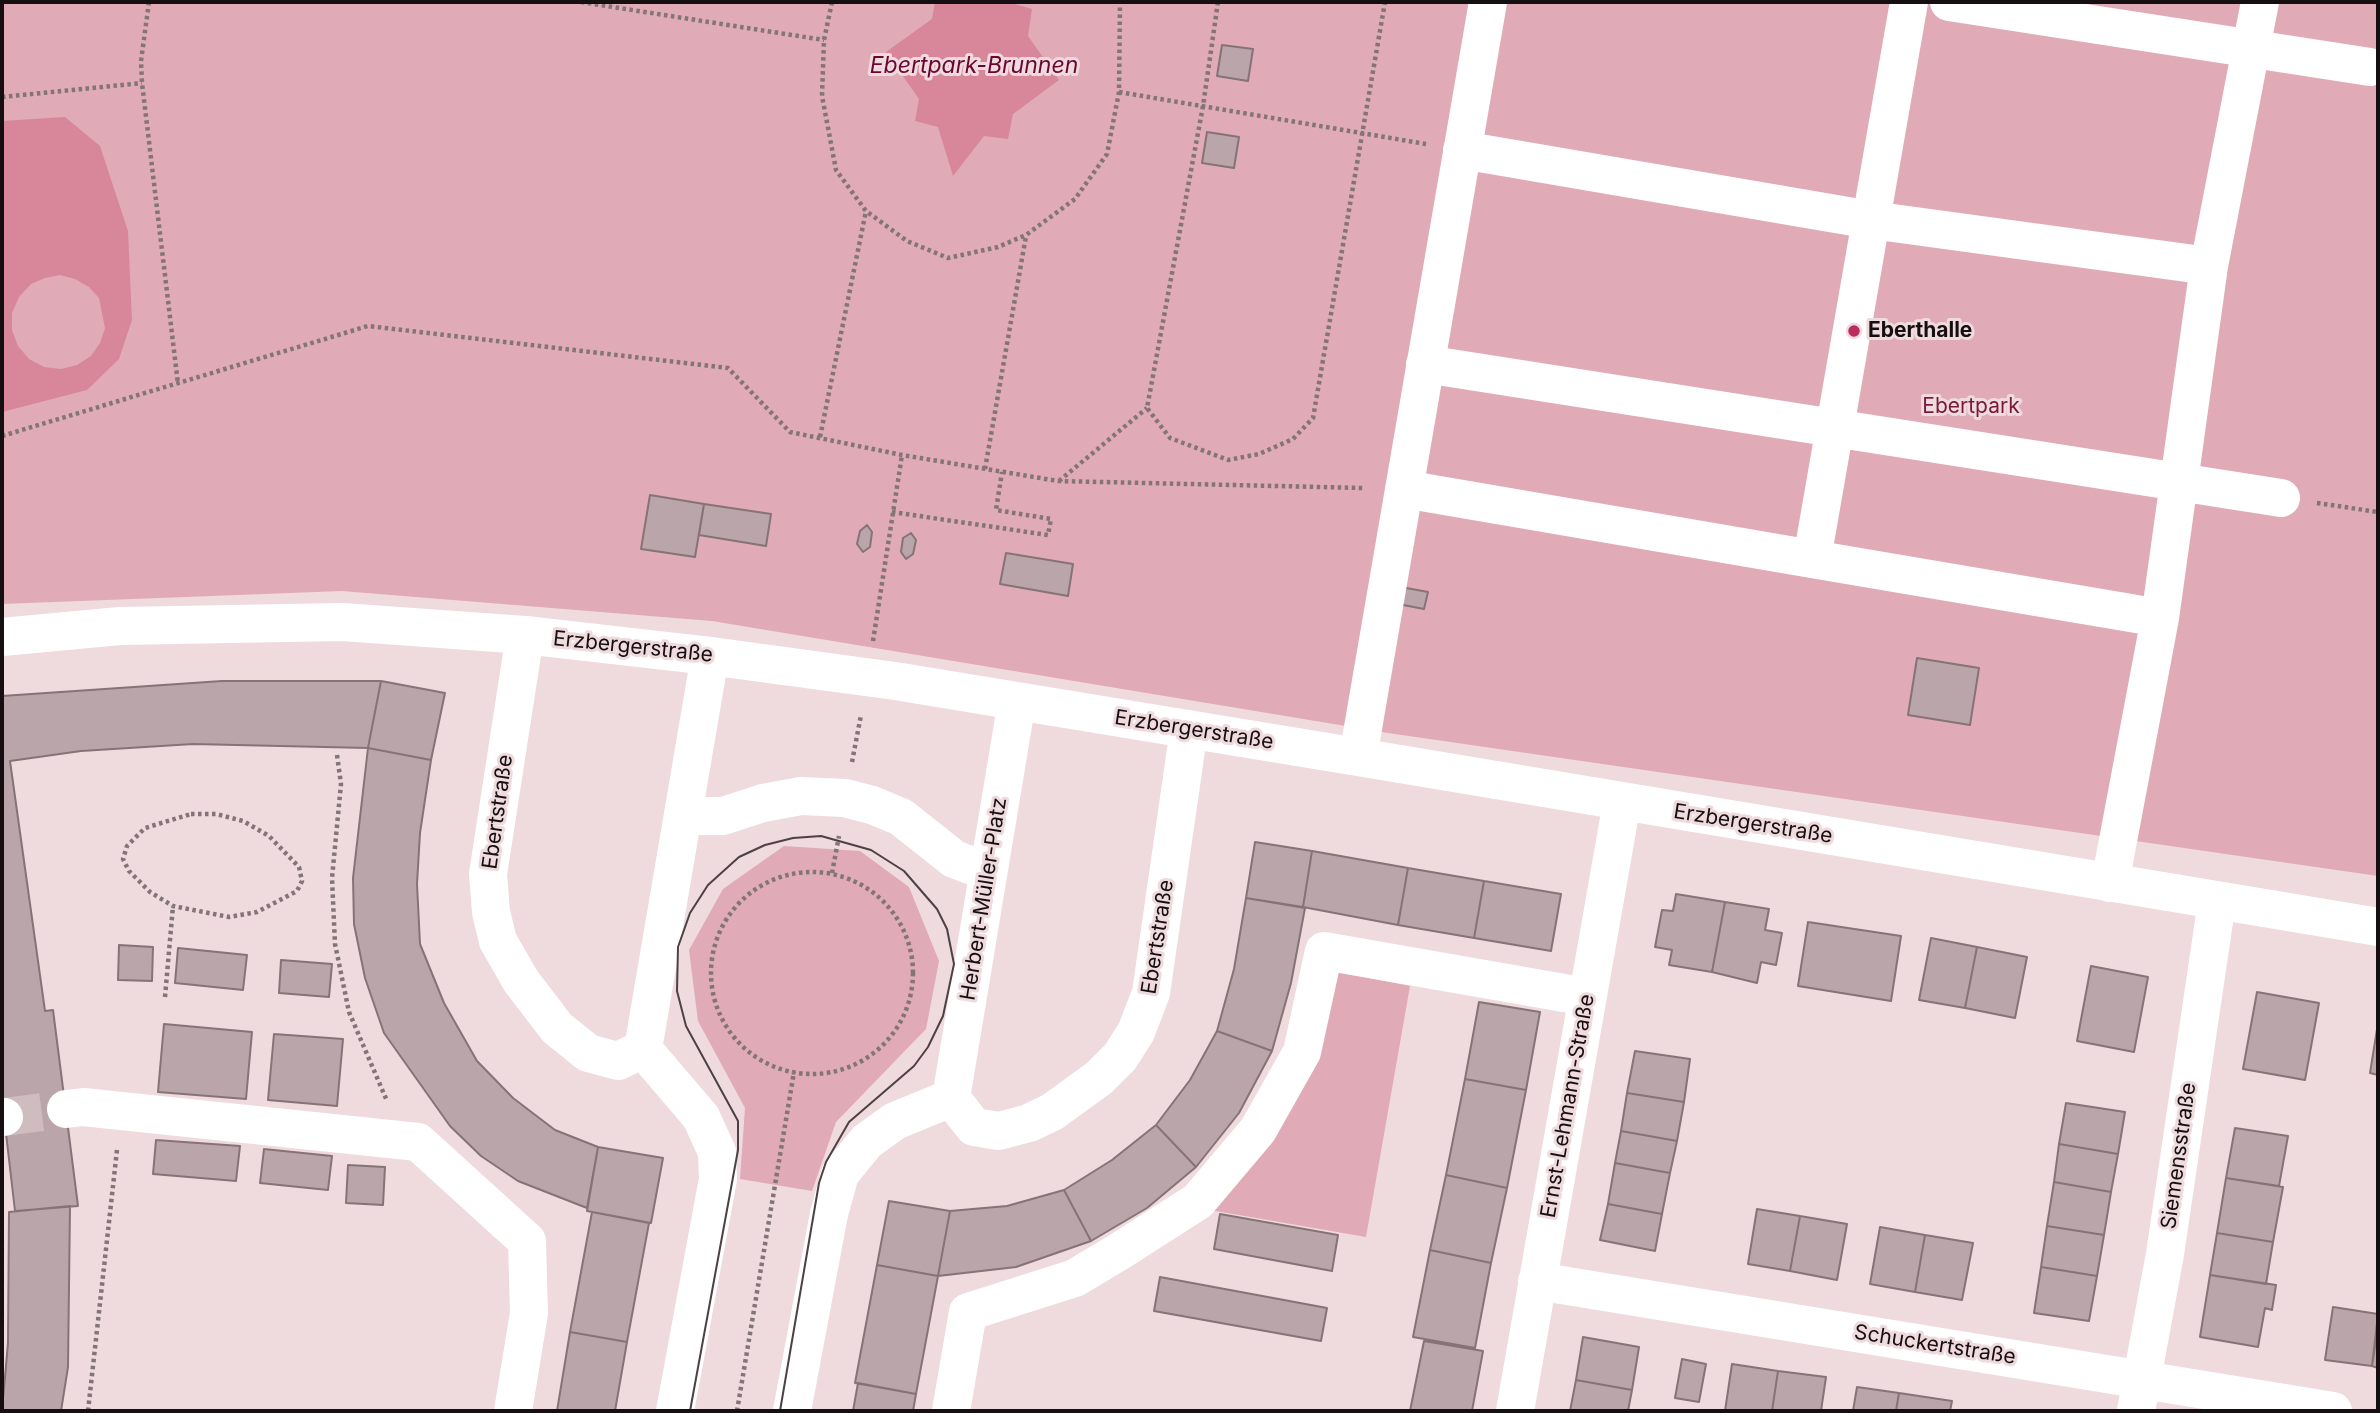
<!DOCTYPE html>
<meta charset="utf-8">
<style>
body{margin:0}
#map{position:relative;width:2380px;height:1413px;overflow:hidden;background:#efdade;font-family:Inter,sans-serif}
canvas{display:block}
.frame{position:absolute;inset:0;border:4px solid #160f11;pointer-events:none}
</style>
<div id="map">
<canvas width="2380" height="1413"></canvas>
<div class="frame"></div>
</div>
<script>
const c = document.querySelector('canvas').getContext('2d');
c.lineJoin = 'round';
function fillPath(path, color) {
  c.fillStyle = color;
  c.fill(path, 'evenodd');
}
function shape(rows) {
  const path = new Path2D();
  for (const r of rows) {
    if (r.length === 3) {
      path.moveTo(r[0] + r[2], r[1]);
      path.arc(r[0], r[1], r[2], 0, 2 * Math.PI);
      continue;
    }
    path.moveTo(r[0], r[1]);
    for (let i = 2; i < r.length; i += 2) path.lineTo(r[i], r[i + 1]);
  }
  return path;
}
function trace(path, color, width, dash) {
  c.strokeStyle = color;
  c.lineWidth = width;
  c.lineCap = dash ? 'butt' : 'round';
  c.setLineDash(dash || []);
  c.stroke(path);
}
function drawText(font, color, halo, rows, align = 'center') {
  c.font = font + ' Inter,sans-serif';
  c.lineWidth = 6;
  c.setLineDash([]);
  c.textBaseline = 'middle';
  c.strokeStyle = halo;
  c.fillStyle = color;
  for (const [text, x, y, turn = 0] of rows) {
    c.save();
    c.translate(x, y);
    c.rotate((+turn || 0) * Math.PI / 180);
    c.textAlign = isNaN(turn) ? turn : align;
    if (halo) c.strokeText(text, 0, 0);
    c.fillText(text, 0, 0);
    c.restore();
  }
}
const green = shape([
 [2,2,2378,2,2378,876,1388,733,712,621,342,591,2,604],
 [784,846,860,851,909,887,939,961,926,1029,836,1122,812,1191,740,1179,745,1108,698,1021,689,950,723,889],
 [1329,970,1410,986,1366,1237,1204,1209]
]);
const water = shape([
 [935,2,1008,2,1032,9,1028,36,1059,80,1013,114,1008,139,984,136,953,176,938,127,915,121,919,99,886,52,932,19],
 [65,117,100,146,128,231,132,320,119,359,87,390,2,412,2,121],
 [60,275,75,279,89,287,99,298,105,328,100,343,91,356,77,365,61,369,44,367,29,359,18,346,12,330,12,313,19,297,31,284,45,278]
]);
const building = shape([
 [1222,45,1253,49,1248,81,1217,76,1222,45],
 [1207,132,1239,137,1234,168,1202,163,1207,132],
 [650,495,704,504,695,557,641,549,650,495],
 [704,504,771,514,766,546,699,535,704,504],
 [867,525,872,532,870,547,863,552,857,544,860,531,867,525],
 [911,533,916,540,913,554,906,559,901,552,903,538,911,533],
 [1006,553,1073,564,1068,596,1000,584,1006,553],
 [1401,587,1428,592,1424,609,1398,604,1401,587],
 [1917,658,1979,668,1970,725,1908,715,1917,658],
 [222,681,381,681,368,748,193,744,81,751,10,761,45,1011,53,1010,78,1206,15,1211,2,1099,2,696,222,681],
 [381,681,445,693,431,760,368,748,381,681],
 [368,748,431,760,420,833,417,884,420,944,444,1003,477,1061,513,1098,555,1130,598,1147,587,1208,518,1181,481,1156,450,1126,384,1033,365,978,354,924,353,878,368,748],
 [1255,842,1312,851,1303,907,1246,898,1255,842],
 [1312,851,1408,868,1398,925,1303,907,1312,851],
 [1408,868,1484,881,1474,938,1398,925,1408,868],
 [1484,881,1561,894,1551,951,1474,938,1484,881],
 [1676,894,1725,902,1712,972,1669,965,1672,950,1655,947,1662,910,1673,911,1676,894],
 [1246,898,1305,908,1291,983,1272,1051,1217,1031,1234,969,1246,898],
 [1725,902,1769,909,1765,930,1782,933,1776,965,1761,962,1757,983,1712,972,1725,902],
 [1808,922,1901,936,1891,1001,1798,986,1808,922],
 [1931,938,1977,947,1965,1008,1919,1000,1931,938],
 [119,945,153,947,152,981,118,980,119,945],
 [1977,947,2027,957,2015,1018,1965,1008,1977,947],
 [178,948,247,955,243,990,175,983,178,948],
 [281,960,332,964,329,997,279,993,281,960],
 [2091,966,2148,977,2134,1052,2077,1041,2091,966],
 [2257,992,2319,1003,2305,1080,2243,1069,2257,992],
 [1479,1002,1540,1012,1526,1090,1465,1079,1479,1002],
 [2378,1023,2378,1075,2370,1073,2378,1023],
 [164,1024,252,1032,246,1099,158,1092,164,1024],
 [1217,1031,1272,1051,1239,1113,1196,1167,1156,1125,1190,1080,1217,1031],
 [274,1034,343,1039,337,1106,268,1100,274,1034],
 [1635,1051,1690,1059,1684,1102,1627,1093,1635,1051],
 [1465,1079,1526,1090,1507,1188,1446,1175,1465,1079],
 [1627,1093,1684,1102,1677,1141,1621,1131,1627,1093],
 [2066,1103,2125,1112,2118,1154,2059,1144,2066,1103],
 [1156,1125,1196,1167,1147,1208,1091,1241,1064,1190,1112,1160,1156,1125],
 [2235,1128,2288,1136,2279,1186,2226,1178,2235,1128],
 [1621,1131,1677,1141,1670,1173,1615,1163,1621,1131],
 [156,1140,240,1146,236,1181,153,1174,156,1140],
 [2059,1144,2118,1154,2111,1192,2054,1182,2059,1144],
 [598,1147,663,1158,651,1223,587,1211,598,1147],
 [264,1149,332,1156,328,1190,260,1183,264,1149],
 [1615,1163,1670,1173,1662,1214,1608,1204,1615,1163],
 [348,1165,385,1167,383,1205,346,1203,348,1165],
 [1446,1175,1507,1188,1491,1263,1430,1250,1446,1175],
 [2226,1178,2283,1187,2273,1242,2217,1233,2226,1178],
 [2054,1182,2111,1192,2104,1235,2047,1226,2054,1182],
 [1064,1190,1091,1241,1016,1267,938,1276,950,1211,1007,1206,1064,1190],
 [889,1201,950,1211,938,1276,877,1265,889,1201],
 [1608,1204,1662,1214,1655,1251,1600,1240,1608,1204],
 [70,1206,68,1367,61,1411,2,1411,8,1343,9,1212,70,1206],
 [1757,1209,1800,1216,1790,1271,1748,1264,1757,1209],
 [592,1212,649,1223,627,1342,570,1332,592,1212],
 [1220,1214,1338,1235,1332,1271,1214,1249,1220,1214],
 [1800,1216,1847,1224,1837,1280,1790,1271,1800,1216],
 [2047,1226,2104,1235,2097,1276,2041,1267,2047,1226],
 [1880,1227,1925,1235,1915,1292,1870,1284,1880,1227],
 [2217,1233,2273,1242,2266,1284,2210,1275,2217,1233],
 [1925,1235,1973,1243,1962,1300,1915,1292,1925,1235],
 [1430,1250,1491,1263,1475,1348,1413,1337,1430,1250],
 [877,1265,938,1276,916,1394,855,1383,877,1265],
 [2041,1267,2097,1276,2089,1321,2034,1313,2041,1267],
 [2210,1275,2276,1285,2272,1310,2265,1308,2258,1347,2200,1337,2210,1275],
 [1160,1277,1327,1308,1321,1341,1154,1311,1160,1277],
 [2333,1307,2378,1314,2372,1366,2325,1360,2333,1307],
 [2378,1326,2378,1368,2372,1366,2378,1326],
 [570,1332,627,1342,615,1411,557,1411,570,1332],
 [1583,1337,1639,1347,1632,1390,1576,1380,1583,1337],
 [1424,1341,1483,1351,1472,1411,1410,1411,1424,1341],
 [1682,1359,1706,1364,1699,1402,1675,1398,1682,1359],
 [1732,1364,1778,1371,1772,1411,1725,1411,1732,1364],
 [1778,1371,1826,1377,1821,1411,1772,1411,1778,1371],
 [1576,1380,1632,1390,1628,1411,1570,1411,1576,1380],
 [858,1383,916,1394,913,1411,853,1411,858,1383],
 [1857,1387,1899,1393,1896,1411,1853,1411,1857,1387],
 [1899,1393,1952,1401,1950,1411,1896,1411,1899,1393]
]);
const minorTunnel = shape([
 [4,1117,66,1109]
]);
const path = shape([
 [149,2,141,61,142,83,178,384],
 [581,2,824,40],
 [832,2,824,40,822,96,836,170,866,211,907,241,948,258,998,247,1026,235,1075,199,1107,154,1119,92,1120,2],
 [1218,2,1203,106,1147,408,1170,438,1228,460,1259,454,1293,439,1313,418,1385,2],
 [1119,92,1426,144],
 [2,97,142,83],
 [2,436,368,326,728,368,790,432,902,455,1058,481,1364,488],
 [820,437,866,211],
 [985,469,1026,236],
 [1059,481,1147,408],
 [2317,503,2378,512],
 [892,512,1048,535,1051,519,996,510,1002,472],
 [873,641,902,455],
 [337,755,341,784,332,878,335,944,349,1012,387,1101],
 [852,762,861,715],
 [191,814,216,814,243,821,269,836,299,867,302,881,297,891,257,912,229,917,173,906,150,892,129,871,123,859,127,846,145,828,191,814],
 [812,973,101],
 [832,873,839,836],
 [165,997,173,906],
 [88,1411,117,1150],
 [737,1411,794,1072]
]);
const minor = shape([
 [1949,2,2370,67],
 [1462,150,1871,220,2209,266],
 [1425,364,2281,498],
 [1404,489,1812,559,1909,2],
 [1812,559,2160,618,2209,266,2260,2],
 [525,635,488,874,491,912,498,941,521,981,557,1028,588,1053,618,1061,643,1049,701,1117,717,1152,718,1179,675,1411],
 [2,637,120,626,342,622,525,635,710,656,895,681,1358,757,2378,927],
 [1358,757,1488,2],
 [685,816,723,816,763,803,801,796,845,798,872,805,901,817,954,859,988,872],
 [2110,883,2160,618],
 [643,1049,710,656],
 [951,1098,1017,701],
 [66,1109,83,1107,418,1142,527,1241,529,1313,513,1411],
 [2,1117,4,1117],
 [1537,1281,2333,1411],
 [792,1411,829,1214,840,1174,867,1141,895,1121,951,1098,974,1127,999,1131,1029,1123,1052,1112,1099,1078,1120,1057,1136,1032,1151,993,1189,729],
 [951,1411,968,1312,1075,1278,1120,1251,1198,1201,1258,1130,1302,1052,1324,951,1587,997],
 [1515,1411,1622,802],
 [2136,1411,2165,1254,2217,901]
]);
const tram = shape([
 [690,1411,738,1150,738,1121,686,1026,677,991,678,947,690,913,708,885,739,857,765,845,793,838,821,836,871,850,904,871,937,909,947,929,954,964,943,1016,928,1047,914,1066,849,1122,826,1162,819,1183,780,1411]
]);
const markers = [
 [1854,331,7,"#ba2d61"]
];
const poiNames = [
 ["Eberthalle",1868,331]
];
const parkNames = [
 ["Ebertpark",1971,407]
];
const streetNames = [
 ["Erzbergerstraße",633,647,6],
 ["Erzbergerstraße",1194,730,9],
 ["Ebertstraße",498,812,-82],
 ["Erzbergerstraße",1753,824,9],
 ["Herbert-Müller-Platz",984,899,-81],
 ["Ebertstraße",1158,937,-81],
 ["Ernst-Lehmann-Straße",1568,1106,-80],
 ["Siemensstraße",2179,1156,-82],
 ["Schuckertstraße",1935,1345,9]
];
const waterNames = [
 ["Ebertpark-Brunnen",974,66]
];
fillPath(green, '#e0aab6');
fillPath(water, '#d8879b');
fillPath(building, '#baa6aa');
trace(building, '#867377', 2);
trace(minorTunnel, '#cebcbf', 38, [38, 19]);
trace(path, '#827477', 4.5, [3.5, 3.5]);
trace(minor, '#fff', 38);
trace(tram, '#4c4144', 2);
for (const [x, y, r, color] of markers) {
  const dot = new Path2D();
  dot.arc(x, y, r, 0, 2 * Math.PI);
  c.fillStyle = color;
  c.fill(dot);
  trace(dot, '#efdade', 2.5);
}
drawText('bold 21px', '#160f11', '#efdade', poiNames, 'left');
drawText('21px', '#791a3d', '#efdade', parkNames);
drawText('21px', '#160f11', '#efdade', streetNames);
drawText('italic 23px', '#6a0631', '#efdade', waterNames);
</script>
